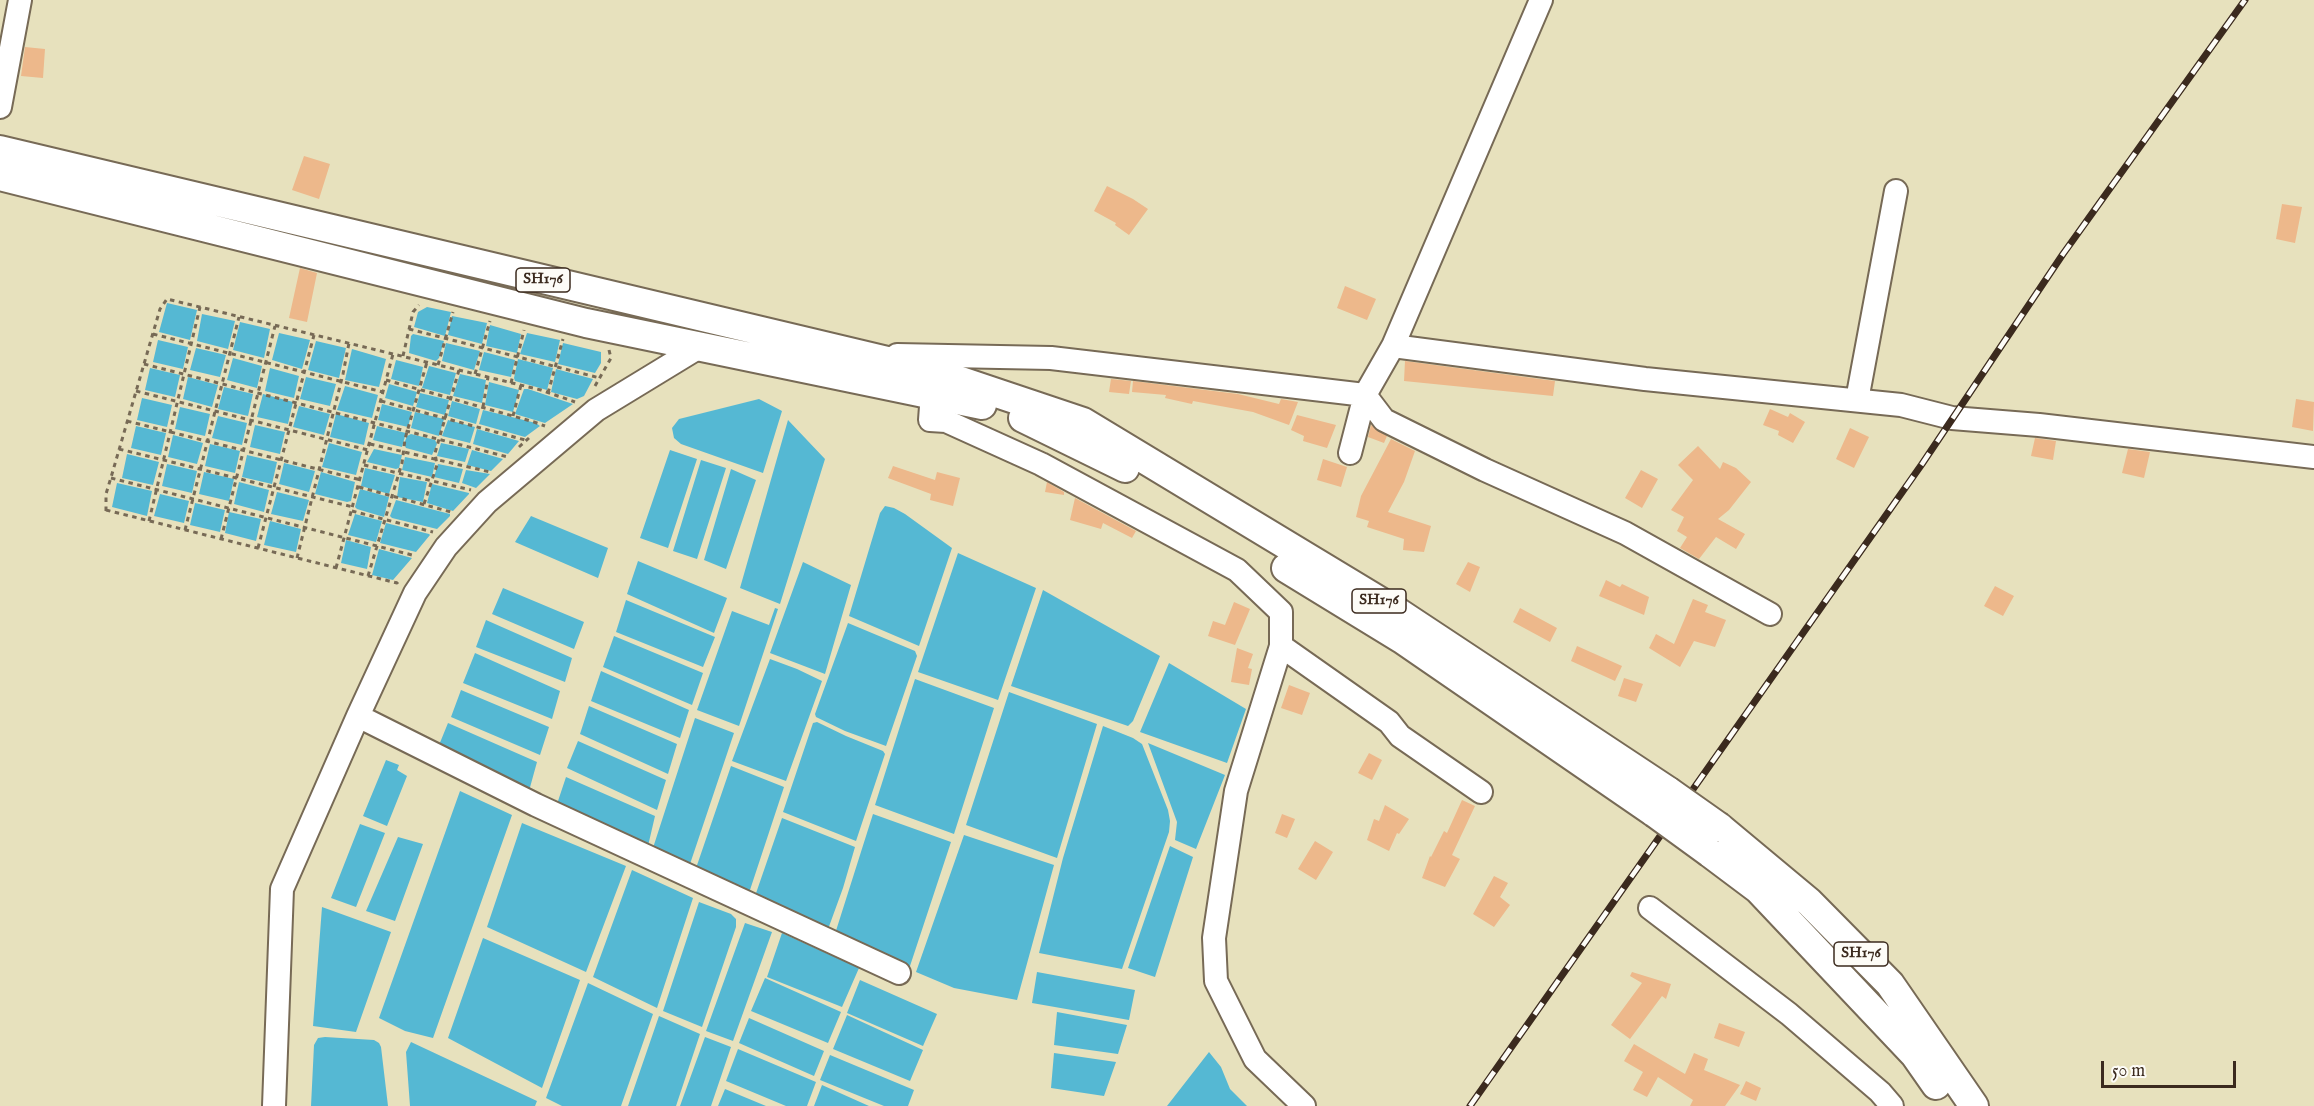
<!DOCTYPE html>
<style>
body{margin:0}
#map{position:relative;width:2314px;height:1106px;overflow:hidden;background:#e7e1bd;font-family:"IM FELL English",serif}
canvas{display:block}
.scale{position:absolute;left:2101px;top:1061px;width:135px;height:27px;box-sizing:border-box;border:3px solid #3b2a1e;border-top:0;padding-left:8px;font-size:18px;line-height:21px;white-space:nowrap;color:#3b2a1e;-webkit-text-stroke:4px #fdfcf7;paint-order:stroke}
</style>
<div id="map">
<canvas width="2314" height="1106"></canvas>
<div class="scale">50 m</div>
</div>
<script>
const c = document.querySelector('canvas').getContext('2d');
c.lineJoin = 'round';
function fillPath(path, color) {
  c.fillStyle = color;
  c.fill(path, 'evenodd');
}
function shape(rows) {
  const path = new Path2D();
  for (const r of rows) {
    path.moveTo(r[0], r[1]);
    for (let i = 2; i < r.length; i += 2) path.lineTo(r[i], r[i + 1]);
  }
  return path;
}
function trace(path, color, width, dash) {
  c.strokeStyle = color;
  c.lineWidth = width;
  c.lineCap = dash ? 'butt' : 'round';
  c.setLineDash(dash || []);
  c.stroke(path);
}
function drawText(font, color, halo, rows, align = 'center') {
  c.font = font + ' "IM FELL English",serif';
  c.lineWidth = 4.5;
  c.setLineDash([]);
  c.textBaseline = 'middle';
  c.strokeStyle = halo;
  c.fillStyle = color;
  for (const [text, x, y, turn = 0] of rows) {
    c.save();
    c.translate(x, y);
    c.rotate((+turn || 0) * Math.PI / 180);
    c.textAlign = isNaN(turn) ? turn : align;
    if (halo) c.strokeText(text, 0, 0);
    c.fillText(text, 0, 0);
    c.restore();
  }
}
const water = shape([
 [167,303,197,310,190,340,159,332],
 [427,307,451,312,445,336,414,327,418,312],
 [202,314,235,321,228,349,197,341],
 [452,316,487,323,482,344,448,335],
 [240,322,270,329,264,358,233,350],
 [490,325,521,334,517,353,486,346],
 [279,333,310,340,302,369,272,360],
 [527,333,560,340,555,362,520,354],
 [413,334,444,341,439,358,436,361,409,353,411,336],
 [158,340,188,347,183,369,153,362],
 [316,341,346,348,339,378,308,370],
 [446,343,480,351,474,370,442,361],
 [563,343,601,352,601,363,595,373,558,364],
 [196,348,226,355,220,377,190,370],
 [352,349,386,359,379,387,345,380],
 [484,352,515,360,511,377,479,370],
 [233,358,262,366,257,388,227,380],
 [518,359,553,368,547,390,515,381,514,378],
 [396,360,423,367,419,386,391,379],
 [429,366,456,373,450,395,422,388],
 [150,368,180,375,175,397,145,390],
 [270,368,299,376,294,398,265,391],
 [556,369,593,379,584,396,577,399,551,392],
 [460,374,486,380,482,403,453,396],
 [188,377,218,385,212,407,183,399],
 [306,377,336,384,330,406,300,399],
 [489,382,519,390,513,412,485,405],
 [389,384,417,392,413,406,385,398],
 [345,386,378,395,372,418,337,410],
 [224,387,253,394,248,416,218,409],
 [524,389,528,389,573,404,545,423,515,414],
 [420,393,449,400,445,415,416,407],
 [263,394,293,402,288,424,257,417],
 [142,398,172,405,167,427,137,420],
 [759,399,782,411,763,473,681,444,674,438,672,428,679,419],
 [452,401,480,409,476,424,448,416],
 [382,404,412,412,408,427,378,420],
 [299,406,330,414,324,435,293,427],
 [180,407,210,414,205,436,175,429],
 [483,410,536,423,540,426,525,437,479,424],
 [415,412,444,419,439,436,411,428],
 [336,414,369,423,364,445,330,437],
 [218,416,247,423,242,445,212,438],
 [448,420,475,427,470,443,442,436],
 [788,420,825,459,780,604,740,588],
 [255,425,285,432,280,454,250,447],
 [136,426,166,433,161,455,131,448],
 [377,426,406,433,402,447,373,440],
 [477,429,519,441,508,454,473,444],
 [411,434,435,440,437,444,432,455,406,448,404,444,407,436],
 [173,435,203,443,197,464,168,457],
 [329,443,362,452,356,475,322,467],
 [441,443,469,449,465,462,437,456],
 [210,444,240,451,235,473,205,466],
 [374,449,402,455,399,468,396,469,367,462],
 [472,450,503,459,491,471,467,465],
 [670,450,697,459,668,548,640,538],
 [127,454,159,462,153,485,122,478],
 [247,455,277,462,272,484,242,477],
 [405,457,435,463,432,477,402,470],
 [701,460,726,468,697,559,673,551],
 [284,463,315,471,309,492,279,484],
 [167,464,197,471,192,493,162,486],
 [438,464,463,469,459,483,434,477],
 [365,468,395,475,389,494,361,486],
 [731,469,756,480,726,569,704,560],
 [466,470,490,474,476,488,462,483],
 [204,472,234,479,229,501,199,494],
 [321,472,355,482,351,501,347,502,315,494],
 [400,477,427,482,423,502,397,497],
 [239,482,269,490,264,512,234,504],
 [117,483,152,491,147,516,112,507],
 [432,484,469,493,469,494,453,511,427,503],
 [360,489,389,497,384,517,357,509,355,507],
 [277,492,309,500,303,521,271,514],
 [160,494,189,501,184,523,154,516],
 [396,500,450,514,450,516,437,529,392,518,390,516],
 [195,503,225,510,220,532,190,525],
 [885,506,894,508,905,514,952,548,919,646,849,616,880,513],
 [229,512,261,519,256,541,225,533],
 [355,514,382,521,376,542,348,535],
 [531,516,608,548,598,578,515,542],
 [270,521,301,529,296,552,264,545],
 [386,523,429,534,430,535,416,552,380,543],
 [346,540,371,547,367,569,341,563],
 [379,549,412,558,393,580,372,575],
 [958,553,1036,588,998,700,918,672],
 [638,561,727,598,714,633,627,594],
 [803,562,851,585,825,674,770,653],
 [503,588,584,622,574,649,492,614],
 [1043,590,1160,656,1133,721,1128,726,1011,686],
 [626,600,715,637,703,667,616,632],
 [775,608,778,609,739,726,697,710,732,611,769,625],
 [486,620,572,658,565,682,476,647],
 [848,623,915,651,917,656,886,746,845,731,816,717,815,714],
 [614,636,703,673,692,705,603,667],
 [475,653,560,691,552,719,463,683],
 [770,659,797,669,822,681,786,781,732,761],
 [1169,663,1246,709,1227,763,1140,732],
 [601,671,689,710,680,738,591,701],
 [915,679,994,708,954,834,875,805],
 [461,690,549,727,540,755,451,717],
 [1009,692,1097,724,1057,858,966,825],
 [589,706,677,744,668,774,580,734],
 [695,718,734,733,689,867,652,851],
 [817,722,846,736,883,751,885,754,856,841,783,812,813,723],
 [448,723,537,762,529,791,437,750],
 [1103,726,1133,738,1142,744,1168,810,1170,821,1169,832,1122,969,1039,953,1063,858],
 [578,741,666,780,657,810,567,768],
 [1148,743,1225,775,1196,849,1175,840,1177,822],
 [386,760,399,765,397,770,407,776,387,826,363,816],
 [731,766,784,787,748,896,694,874],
 [566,777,655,816,648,846,557,804],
 [460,791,512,815,433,1038,405,1031,379,1018],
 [873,814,951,842,909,969,834,937],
 [782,818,855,847,843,888,827,932,754,899],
 [522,823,626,866,586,972,487,927],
 [360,824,385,833,356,907,331,898],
 [964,835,1054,865,1017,1000,954,988,916,972],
 [398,837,423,844,395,921,366,911],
 [1170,846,1193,857,1155,977,1128,968],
 [632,870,693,898,657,1008,593,977],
 [699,902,731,914,736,919,736,927,702,1027,663,1011],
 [322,907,391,932,356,1032,313,1026],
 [745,923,772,932,733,1041,706,1031],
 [782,933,859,968,842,1007,767,977],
 [483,938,580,980,542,1088,448,1038],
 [1037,972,1135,990,1129,1020,1032,1003],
 [765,978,841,1012,828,1043,751,1011],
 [860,980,937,1014,923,1046,847,1013],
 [588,983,653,1014,621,1106,562,1106,546,1098],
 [1057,1012,1127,1025,1118,1054,1054,1045],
 [847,1015,923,1050,910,1081,833,1049],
 [659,1016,700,1034,676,1106,628,1106],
 [749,1018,824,1051,814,1076,739,1043],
 [325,1037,374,1040,379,1043,381,1047,388,1106,311,1106,314,1045,318,1038],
 [705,1037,731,1047,711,1106,680,1106],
 [411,1042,537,1101,535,1106,410,1106,406,1052],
 [738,1049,816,1082,807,1106,786,1106,726,1081],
 [1209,1052,1221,1067,1230,1089,1247,1106,1167,1106],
 [1054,1053,1116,1062,1104,1096,1051,1088],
 [830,1055,914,1090,908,1106,884,1106,820,1080],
 [822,1085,869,1106,814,1106],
 [725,1089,766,1106,718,1106]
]);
const building = shape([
 [25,47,45,49,43,78,21,76],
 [304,156,330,164,319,199,292,190],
 [1107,186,1133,199,1148,209,1129,235,1115,225,1116,223,1094,211],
 [2282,204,2302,207,2295,243,2276,239],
 [300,268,317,273,307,322,289,318],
 [1345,286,1376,299,1367,320,1337,308],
 [1405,361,1555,381,1553,396,1404,381],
 [1111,379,1131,381,1129,394,1109,392],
 [1133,381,1238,394,1279,404,1281,399,1298,402,1289,425,1253,412,1193,401,1192,404,1165,398,1166,395,1132,392],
 [2296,399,2314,402,2313,431,2292,427],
 [1770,409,1788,417,1790,413,1805,422,1793,443,1778,435,1779,431,1763,425],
 [1297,415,1336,425,1327,448,1303,441,1304,436,1291,430],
 [1371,425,1387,436,1384,443,1368,437],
 [1850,428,1869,437,1854,468,1836,459],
 [2035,438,2056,441,2053,460,2031,456],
 [1391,439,1415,451,1404,482,1388,512,1431,526,1424,552,1403,550,1404,539,1367,527,1369,521,1356,517,1361,496],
 [1698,446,1720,469,1723,462,1736,468,1751,482,1729,510,1718,519,1745,534,1736,549,1716,537,1699,559,1680,548,1687,537,1677,531,1684,517,1671,510,1693,480,1678,465],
 [2128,449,2150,452,2144,478,2122,473],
 [1323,459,1347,467,1341,487,1317,480],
 [893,466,935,480,937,472,960,478,953,506,930,500,931,494,888,478],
 [1641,470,1658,479,1642,508,1625,498],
 [1047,482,1064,492,1064,495,1045,492],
 [1075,498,1136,531,1132,538,1103,523,1101,529,1070,520],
 [1468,562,1480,567,1470,592,1456,584],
 [1606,580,1620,587,1622,584,1649,597,1644,615,1599,596],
 [1995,586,2014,596,2003,616,1984,606],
 [1693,599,1708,605,1705,612,1726,620,1715,647,1694,641,1680,667,1649,648,1656,634,1674,644],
 [1234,602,1250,609,1235,645,1208,636,1213,621,1225,625],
 [1520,608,1557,628,1550,642,1513,622],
 [1577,646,1622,666,1615,681,1571,661],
 [1237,648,1253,654,1248,668,1252,669,1249,685,1231,682],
 [1624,678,1643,684,1636,702,1618,696],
 [1289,685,1310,693,1302,715,1281,708],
 [1369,753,1382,760,1372,780,1358,773],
 [1462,800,1475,806,1452,855,1460,859,1445,887,1422,878,1430,856,1431,857,1444,831,1447,833],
 [1385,805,1409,819,1399,834,1397,833,1389,851,1367,840,1374,819,1379,821],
 [1282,814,1295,819,1287,838,1275,833],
 [1315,841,1333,852,1316,880,1298,869],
 [1494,876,1508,883,1500,897,1510,905,1494,927,1473,914],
 [1632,972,1671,984,1666,999,1662,996,1630,1039,1611,1025,1642,983,1630,976],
 [1719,1023,1745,1032,1739,1047,1714,1038],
 [1634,1044,1685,1074,1694,1053,1708,1059,1704,1070,1740,1085,1725,1106,1690,1106,1693,1100,1658,1077,1647,1097,1633,1090,1643,1072,1624,1061],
 [1746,1081,1761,1088,1756,1101,1740,1094]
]);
const path = shape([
 [409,329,600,378],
 [153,334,383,392],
 [403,356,413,312,419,305],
 [144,364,508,457],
 [438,365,453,312],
 [475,374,490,321],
 [386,380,534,422,545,426],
 [511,383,524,330],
 [595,386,611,358,609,350],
 [136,391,368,450],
 [548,393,563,339],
 [381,401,525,440],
 [483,407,488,377],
 [513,416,521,385],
 [127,421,361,480],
 [370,444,490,472],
 [519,447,529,438],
 [119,449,353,507],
 [364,465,471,490],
 [111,478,416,556],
 [359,487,451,512],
 [424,504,437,465,435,453,459,370],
 [106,510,397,583,398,582],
 [106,511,106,494,112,474,160,309,167,299,541,390,575,402],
 [352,511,433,532],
 [149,521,200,307],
 [185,530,239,317],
 [221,539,275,326],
 [258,548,314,335],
 [297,558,343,374,349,343],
 [336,568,393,354],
 [368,576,402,463,405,439,427,362]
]);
const minor = shape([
 [0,107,20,0],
 [1393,346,1541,0],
 [897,355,1051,358,1365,395,1393,346,1645,379,1901,405,1952,418,2039,425,2314,457],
 [933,379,930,420,946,421,1041,464,1237,570,1281,612,1281,646,1236,791,1214,938,1216,981,1255,1059,1304,1106],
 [1365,395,1384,420,1485,470,1625,533,1770,614],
 [1857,400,1896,191],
 [1350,453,1365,395],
 [1281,646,1389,722,1400,736,1481,792],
 [358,716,536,805,899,973],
 [1650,908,1789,1014,1880,1092,1892,1106],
 [274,1106,282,889,358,716,415,593,446,547,487,502,596,410,701,346]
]);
const major = shape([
 [0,150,934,372,1083,422,1399,613,1668,791],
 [0,176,586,323,982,405],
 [1023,418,1125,468],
 [1286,568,1402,639,1655,813],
 [1719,827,1809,902,1890,984,1974,1106],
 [1710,853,1758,889,1915,1055,1936,1085]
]);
const rail = shape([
 [1470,1106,1922,464,2063,254,2245,0]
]);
const majorBridge = shape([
 [1668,791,1719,827],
 [1655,813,1710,853]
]);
const shields = [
 [543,280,54],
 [1379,601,54],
 [1861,954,54]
];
const shieldNames = [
 ["SH176",543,280],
 ["SH176",1379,601],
 ["SH176",1861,954]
];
fillPath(water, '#55b8d3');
fillPath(building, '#edb88b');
trace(minor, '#776a56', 26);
trace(major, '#776a56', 32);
trace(path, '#776a56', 3, [4.5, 4.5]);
trace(minor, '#fff', 22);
trace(major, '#fff', 28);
trace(rail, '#3b2a1e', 7);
trace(rail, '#fdfcf7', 4.5, [14]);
trace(majorBridge, '#776a56', 32, []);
trace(majorBridge, '#fff', 28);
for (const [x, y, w] of shields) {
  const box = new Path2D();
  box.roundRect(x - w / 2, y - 12, w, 24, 4.5);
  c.fillStyle = '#fdfcf7';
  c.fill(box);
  trace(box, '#3b2a1e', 1.5);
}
drawText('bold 15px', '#3b2a1e', null, shieldNames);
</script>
